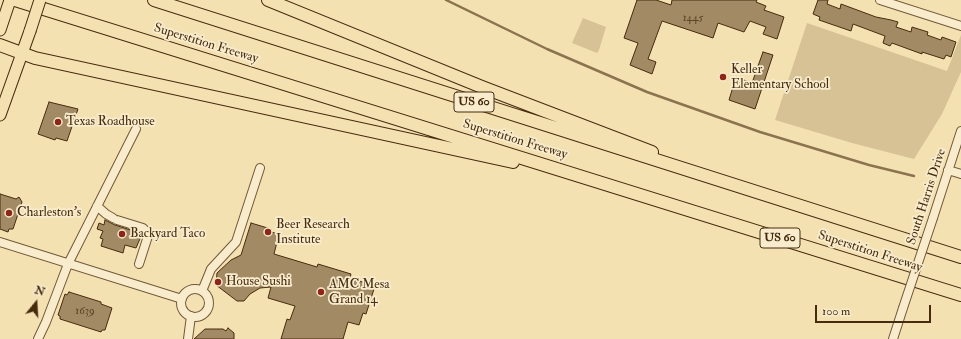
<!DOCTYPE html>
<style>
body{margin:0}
#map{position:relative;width:961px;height:339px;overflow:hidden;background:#f4e1b2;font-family:"IM FELL Double Pica",serif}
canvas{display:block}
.north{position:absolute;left:16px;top:283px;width:40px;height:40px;-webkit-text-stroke:3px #f8eccd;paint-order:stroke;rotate:18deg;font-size:11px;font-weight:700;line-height:16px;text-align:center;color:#472b0f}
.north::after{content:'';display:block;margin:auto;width:14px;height:18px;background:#472b0f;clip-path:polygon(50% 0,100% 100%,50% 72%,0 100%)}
.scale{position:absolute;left:815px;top:305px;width:116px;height:18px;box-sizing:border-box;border:2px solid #472b0f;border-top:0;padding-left:5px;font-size:12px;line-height:14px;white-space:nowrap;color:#472b0f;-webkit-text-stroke:3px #f8eccd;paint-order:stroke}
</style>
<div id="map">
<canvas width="961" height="339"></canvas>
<div class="north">N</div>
<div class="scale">100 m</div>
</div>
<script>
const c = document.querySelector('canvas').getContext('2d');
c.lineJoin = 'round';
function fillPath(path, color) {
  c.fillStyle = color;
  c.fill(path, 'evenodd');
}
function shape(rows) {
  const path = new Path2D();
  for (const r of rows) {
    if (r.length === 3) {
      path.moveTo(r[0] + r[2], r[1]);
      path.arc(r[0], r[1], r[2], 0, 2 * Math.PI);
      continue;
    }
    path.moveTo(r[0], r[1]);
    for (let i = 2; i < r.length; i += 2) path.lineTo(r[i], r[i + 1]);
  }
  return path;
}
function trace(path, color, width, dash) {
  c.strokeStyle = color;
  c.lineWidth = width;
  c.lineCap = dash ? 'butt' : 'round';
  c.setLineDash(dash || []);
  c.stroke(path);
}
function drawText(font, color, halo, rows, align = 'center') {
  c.font = font + ' "IM FELL Double Pica",serif';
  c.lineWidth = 3.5;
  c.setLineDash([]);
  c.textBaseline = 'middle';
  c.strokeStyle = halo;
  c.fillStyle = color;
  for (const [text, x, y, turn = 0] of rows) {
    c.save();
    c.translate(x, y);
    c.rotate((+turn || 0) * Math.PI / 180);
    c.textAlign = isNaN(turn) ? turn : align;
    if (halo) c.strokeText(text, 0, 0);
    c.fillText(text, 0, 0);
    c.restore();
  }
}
const green = shape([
 [583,18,606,27,599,50,597,53,572,43],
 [807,23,947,71,961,35,961,72,942,114,914,159,852,143,775,120]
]);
const stream = shape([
 [446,0,547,49,647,92,760,132,869,165,914,176]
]);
const building = shape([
 [637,0,656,0,671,5,672,0,757,0,756,2,766,6,764,10,784,17,777,39,763,34,766,27,750,21,744,32,718,23,713,38,662,21,648,59,656,62,652,74,630,65,638,43,624,38,637,0],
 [818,0,828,0,827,4,840,9,841,4,876,17,891,20,898,22,896,27,911,32,912,27,928,32,927,35,941,40,942,37,956,42,951,57,946,55,944,59,922,52,922,54,892,43,890,46,883,43,885,36,853,24,851,31,819,20,820,17,813,14,818,0],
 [763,52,773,55,755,109,729,100,736,77,752,83,763,52],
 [49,102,78,109,67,141,56,138,55,140,38,134,49,102],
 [0,194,16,199,19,197,22,202,13,229,9,229,8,232,0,229,0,194],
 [105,220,115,225,140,233,142,234,136,248,125,245,123,253,101,246,103,239,100,238,103,231,97,229,99,223,104,225,105,220],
 [251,223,271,229,271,232,279,234,274,254,317,267,318,264,351,274,350,278,375,286,366,314,363,313,359,325,348,322,343,339,281,339,287,319,290,320,295,306,268,298,271,287,260,288,250,294,244,301,237,301,216,285,217,273,231,260,241,255,251,223],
 [69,292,101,302,101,304,112,308,105,330,102,330,101,332,60,319,60,316,58,315,65,294,67,295,69,292],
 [228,328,234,333,234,339,194,339,205,329,223,329,226,331,228,328]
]);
const minor = shape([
 [880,0,961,26],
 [948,170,961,174],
 [97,206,106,214,113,218],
 [933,218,961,131],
 [117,220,143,228,147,232,148,236,139,264],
 [0,242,182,299],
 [195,303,14],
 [202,291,211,269,236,242,260,168],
 [38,339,46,322,68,264,136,129],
 [188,339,191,316],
 [893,339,903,308]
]);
const major = shape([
 [0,30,10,0],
 [0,115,30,31]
]);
const highway = shape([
 [15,0,961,295],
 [154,0,961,257],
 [268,0,482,87,652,152],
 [0,45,35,58,513,162]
]);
const minorBridge = shape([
 [903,308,933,218]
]);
const majorBridge = shape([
 [30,31,40,0]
]);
const markers = [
 [723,77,4,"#8f2418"],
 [58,122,4,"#8f2418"],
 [9,213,4,"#8f2418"],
 [268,232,4,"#8f2418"],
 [122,234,4,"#8f2418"],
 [218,282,4,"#8f2418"],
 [321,292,4,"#8f2418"]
];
const numberNames = [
 ["1445",693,19],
 ["1639",85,312]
];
const shields = [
 [474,102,40],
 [780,238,40]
];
const shieldNames = [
 ["US 60",474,102],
 ["US 60",780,238]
];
const streetNames = [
 ["Superstition Freeway",206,44,17],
 ["Superstition Freeway",515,140,17],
 ["South Harris Drive",927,197,-72],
 ["Superstition Freeway",870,252,18]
];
const poiNames = [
 ["Keller",731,70],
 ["Elementary School",731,85],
 ["Texas Roadhouse",66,122],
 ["Charleston's",17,213],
 ["Beer Research",276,225],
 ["Institute",276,240],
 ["Backyard Taco",130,234],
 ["House Sushi",226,282],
 ["AMC Mesa",329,285],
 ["Grand 14",329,300]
];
fillPath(green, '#d7c296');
trace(stream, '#8b7350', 2.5);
fillPath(building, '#a18a64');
trace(building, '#472b0f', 1);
trace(minor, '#725838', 10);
trace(major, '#472b0f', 13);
trace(highway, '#472b0f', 14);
trace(minor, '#f8eccd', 8);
trace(major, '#f4e1b2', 11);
trace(highway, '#f4e1b2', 12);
trace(minorBridge, '#725838', 10, []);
trace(majorBridge, '#472b0f', 13, []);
trace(minorBridge, '#f8eccd', 8);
trace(majorBridge, '#f4e1b2', 11);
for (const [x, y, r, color] of markers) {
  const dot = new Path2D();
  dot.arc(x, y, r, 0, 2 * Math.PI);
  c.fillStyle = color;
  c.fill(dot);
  trace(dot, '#f8eccd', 1.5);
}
drawText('11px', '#5e4324', null, numberNames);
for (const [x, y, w] of shields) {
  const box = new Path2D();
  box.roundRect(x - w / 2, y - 10, w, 20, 3);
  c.fillStyle = '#f8eccd';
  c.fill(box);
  trace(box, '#472b0f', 1);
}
drawText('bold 12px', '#472b0f', null, shieldNames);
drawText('13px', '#472b0f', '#f8eccd', streetNames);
drawText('13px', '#472b0f', '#f8eccd', poiNames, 'left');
</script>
